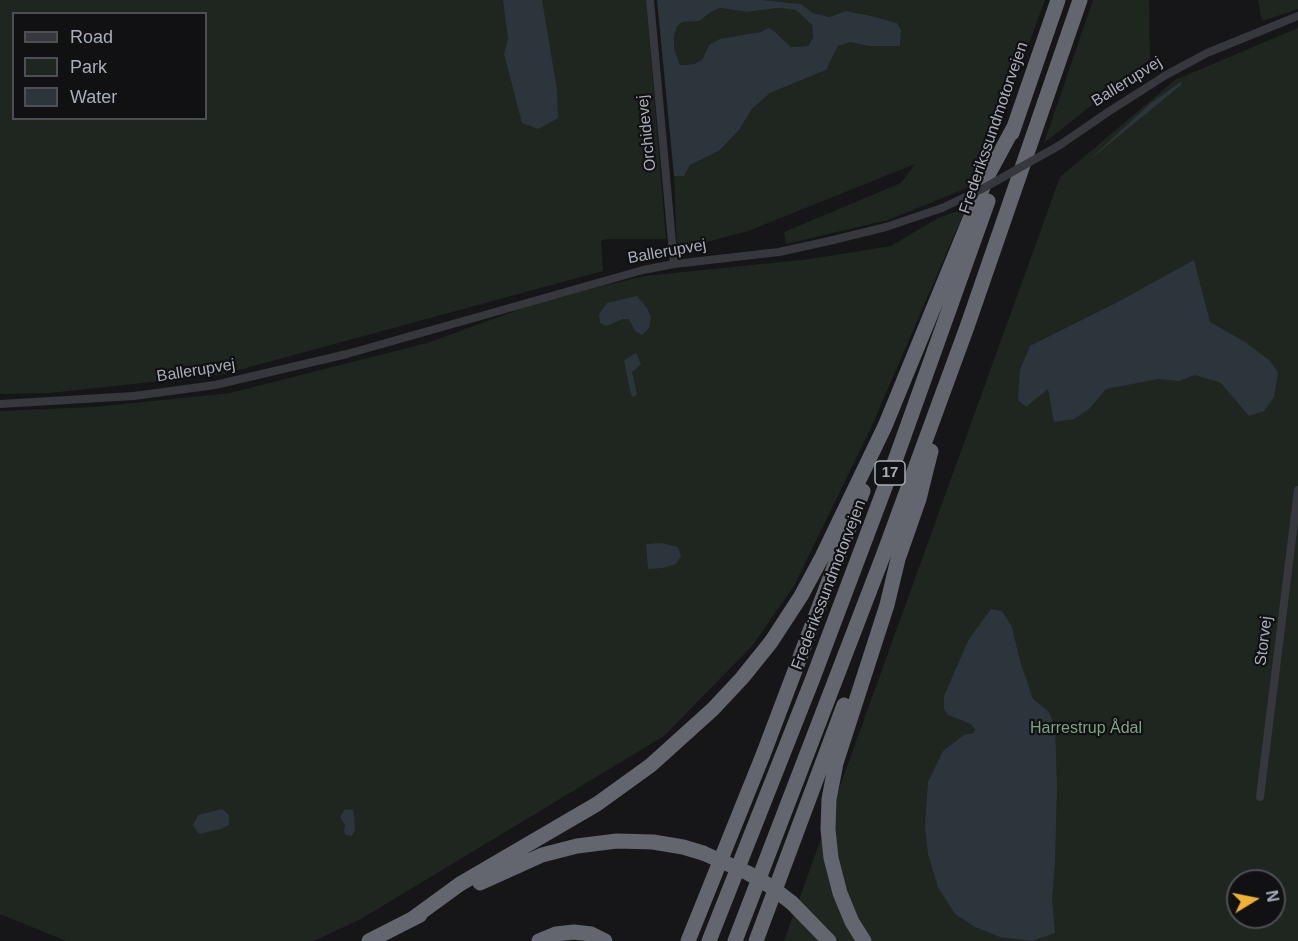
<!DOCTYPE html>
<meta charset="utf-8">
<style>
body{margin:0}
#map{position:relative;width:1298px;height:941px;overflow:hidden;background:#161618;font-family:Helvetica,sans-serif}
canvas{display:block}
.legend{position:absolute;left:12px;top:12px;width:195px;height:108px;box-sizing:border-box;background:#111113;border:2px solid #4d4f55;margin:0;padding:8px 10px;list-style:none;font-size:18px;color:#a8adb8}
.legend li{display:flex;align-items:center;gap:12px;height:30px}
.legend b{width:30px;border:2px solid #4d4f55}
.north{position:absolute;left:1226px;top:869px;width:60px;height:60px;box-sizing:border-box;background:#111113;border:2px solid #4d4f55;border-radius:50%;rotate:80deg;font-size:16px;font-weight:700;line-height:24px;text-align:center;color:#a8adb8}
.north::after{content:'';display:block;margin:auto;width:21px;height:27px;background:#f2b134;clip-path:polygon(50% 0,100% 100%,50% 72%,0 100%)}
</style>
<div id="map">
<canvas width="1298" height="941"></canvas>
<ul class="legend">
<li><b style="height:8px;background:#37383d"></b>Road</li>
<li><b style="height:16px;background:#1e261f"></b>Park</li>
<li><b style="height:16px;background:#2c353c"></b>Water</li>
</ul>
<div class="north">N</div>
</div>
<script>
const c = document.querySelector('canvas').getContext('2d');
c.lineJoin = 'round';
function fillPath(path, color) {
  c.fillStyle = color;
  c.fill(path, 'evenodd');
}
function shape(rows) {
  const path = new Path2D();
  for (const r of rows) {
    path.moveTo(r[0], r[1]);
    for (let i = 2; i < r.length; i += 2) path.lineTo(r[i], r[i + 1]);
  }
  return path;
}
function trace(path, color, width, dash) {
  c.strokeStyle = color;
  c.lineWidth = width;
  c.lineCap = dash ? 'butt' : 'round';
  c.setLineDash(dash || []);
  c.stroke(path);
}
function drawText(font, color, halo, rows, align = 'center') {
  c.font = font + ' Helvetica,sans-serif';
  c.lineWidth = 4.5;
  c.setLineDash([]);
  c.textBaseline = 'middle';
  c.strokeStyle = halo;
  c.fillStyle = color;
  for (const [text, x, y, turn = 0] of rows) {
    c.save();
    c.translate(x, y);
    c.rotate((+turn || 0) * Math.PI / 180);
    c.textAlign = isNaN(turn) ? turn : align;
    if (halo) c.strokeText(text, 0, 0);
    c.fillText(text, 0, 0);
    c.restore();
  }
}
const green = shape([
 [0,0,646,0,666,239,608,239,601,241,603,271,224,374,50,393,0,394],
 [14,14,206,14,206,118,14,118],
 [763,0,1045,0,977,184,888,220,786,244,784,232,901,183,915,164,748,231,677,250,674,176,684,176,690,165,719,151,739,130,752,109,770,93,826,70,838,46,850,42,869,46,900,46,901,30,896,23,872,16,846,11,829,17,813,13,801,4],
 [1093,0,1149,0,1150,59,1044,143],
 [1258,0,1298,0,1298,9,1262,21],
 [720,8,747,12,779,8,796,10,812,25,813,36,808,46,791,47,774,31,769,29,709,45,702,60,694,64,680,65,674,48,674,36,677,27,682,22,695,21,707,16,713,11],
 [1298,28,1298,941,784,941,1060,177,1175,80],
 [1238,881,1274,881,1274,917,1238,917],
 [966,208,870,430,794,586,752,646,664,736,361,919,314,941,66,941,0,914,0,411,95,407,230,393,427,343,526,307,594,288,645,276,810,259,891,246,938,218]
]);
const water = shape([
 [503,0,542,0,557,90,558,118,538,129,522,123,504,54,508,39],
 [657,0,763,0,801,4,813,13,829,17,846,11,872,16,897,23,901,30,900,46,869,46,850,42,838,46,826,70,770,93,752,109,739,130,719,151,690,165,684,176,674,176],
 [720,8,747,12,779,8,796,10,812,25,813,37,808,46,791,47,774,31,769,28,760,32,720,39,709,45,702,60,694,64,680,65,674,48,674,36,677,27,682,22,699,21,713,11],
 [1181,82,1181,85,1088,161,1151,103],
 [1194,260,1210,322,1245,342,1269,360,1278,372,1274,397,1264,411,1249,416,1221,383,1195,375,1179,381,1158,379,1106,389,1089,409,1074,419,1054,422,1048,389,1026,407,1018,400,1020,370,1030,346,1116,303],
 [637,296,647,308,651,317,649,328,642,335,635,331,629,319,623,319,606,326,600,323,599,314,607,303],
 [636,353,641,364,632,372,637,394,634,397,631,395,624,360],
 [661,543,678,547,681,556,676,564,663,568,648,569,646,544],
 [991,609,1002,611,1012,627,1020,661,1033,699,1048,711,1055,726,1057,786,1055,862,1052,898,1055,933,1032,941,1000,937,975,927,955,914,938,887,928,854,925,827,928,782,943,751,964,735,974,733,975,729,971,724,948,715,944,709,944,696,969,639],
 [222,809,229,815,229,825,221,829,199,834,193,825,198,815],
 [345,809,353,810,354,814,355,831,352,836,346,835,344,832,345,825,340,817]
]);
const minor = shape([
 [650,0,674,264],
 [1060,145,1108,112,1166,75,1207,53,1298,16],
 [0,404,134,396,215,385,347,354,643,270,674,264,779,252,829,241,886,227,942,208],
 [1260,797,1298,490]
]);
const motorway = shape([
 [1012,133,1058,0],
 [480,883,542,855,577,846,617,841,653,842,683,847,703,853],
 [792,903,829,941],
 [412,919,460,884,597,804,651,765,713,709,742,678,771,642,801,596,822,557,885,426,988,175,1015,125],
 [369,941,420,915],
 [539,941,556,934,574,932,591,934,605,941],
 [688,941,763,755,863,491],
 [709,941,813,678,896,458,988,201],
 [735,941,883,556,967,327,1080,0],
 [756,941,844,705],
 [864,941,852,922,840,893,831,858,828,829,829,799,836,763,887,605,898,559,919,499,931,451]
]);
const minorBridge = shape([
 [942,208,982,189,1060,145]
]);
const motorwayBridge = shape([
 [703,853,748,873,770,886,792,903]
]);
const shields = [
 [890,473,30]
];
const shieldNames = [
 ["17",890,473]
];
const streetNames = [
 ["Ballerupvej",1127,82,-32],
 ["Frederikssundmotorvejen",994,128,-71],
 ["Orchidevej",647,133,-96],
 ["Ballerupvej",667,252,-10],
 ["Ballerupvej",196,371,-9],
 ["Frederikssundmotorvejen",829,585,-69],
 ["Storvej",1264,641,-83]
];
const parkNames = [
 ["Harrestrup Ådal",1086,729]
];
fillPath(green, '#1e261f');
fillPath(water, '#2c353c');
trace(minor, '#37383d', 8);
trace(motorway, '#63666e', 15);
trace(minorBridge, '#37383d', 8);
trace(motorwayBridge, '#63666e', 15);
for (const [x, y, w] of shields) {
  const box = new Path2D();
  box.roundRect(x - w / 2, y - 12, w, 24, 4.5);
  c.fillStyle = '#111113';
  c.fill(box);
  trace(box, '#a8adb8', 1.5);
}
drawText('bold 15px', '#a8adb8', null, shieldNames);
drawText('16px', '#a8adb8', '#111113', streetNames);
drawText('16px', '#7fa381', '#111113', parkNames);
</script>
